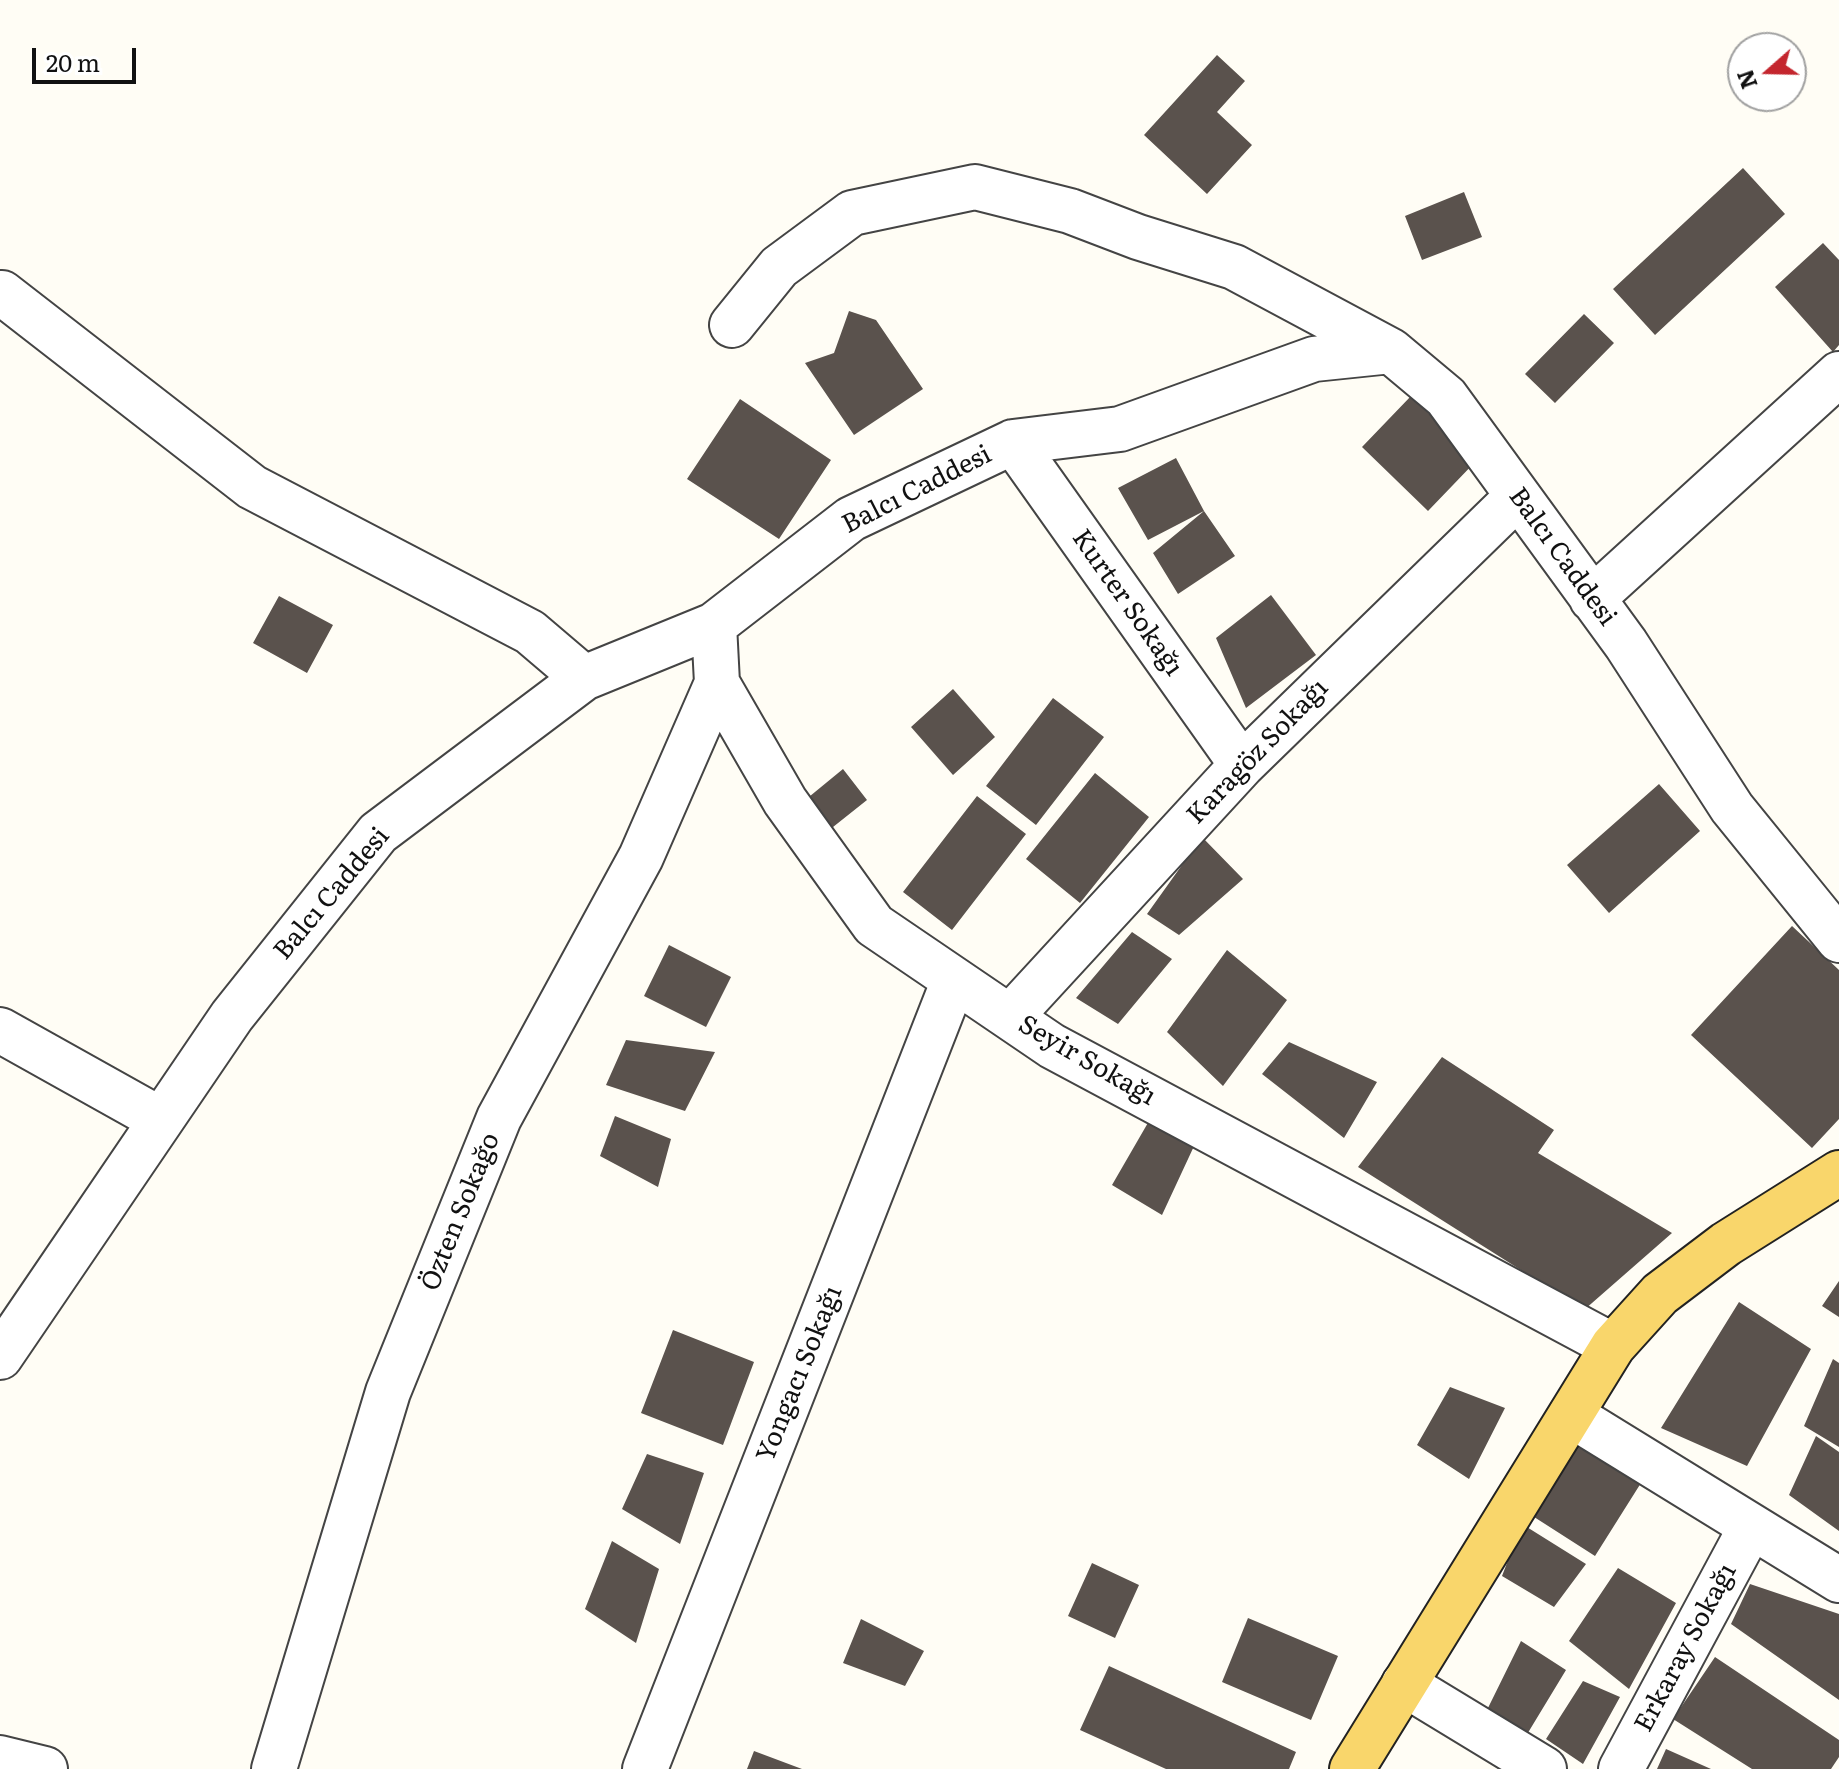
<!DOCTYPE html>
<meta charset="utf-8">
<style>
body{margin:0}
#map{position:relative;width:1839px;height:1769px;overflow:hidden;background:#fffdf5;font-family:Literata,serif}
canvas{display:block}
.north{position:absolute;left:1727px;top:32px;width:80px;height:80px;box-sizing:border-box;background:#fff;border:2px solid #a0a0a0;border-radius:50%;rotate:250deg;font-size:22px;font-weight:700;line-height:32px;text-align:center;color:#111}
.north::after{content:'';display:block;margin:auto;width:28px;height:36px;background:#c4262e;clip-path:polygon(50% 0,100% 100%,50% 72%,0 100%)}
.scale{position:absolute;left:32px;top:48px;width:104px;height:36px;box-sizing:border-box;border:4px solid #111;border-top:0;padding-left:10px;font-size:24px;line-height:28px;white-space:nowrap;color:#111;-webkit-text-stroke:6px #fff;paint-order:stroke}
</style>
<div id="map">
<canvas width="1839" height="1769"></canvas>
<div class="north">N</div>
<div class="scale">20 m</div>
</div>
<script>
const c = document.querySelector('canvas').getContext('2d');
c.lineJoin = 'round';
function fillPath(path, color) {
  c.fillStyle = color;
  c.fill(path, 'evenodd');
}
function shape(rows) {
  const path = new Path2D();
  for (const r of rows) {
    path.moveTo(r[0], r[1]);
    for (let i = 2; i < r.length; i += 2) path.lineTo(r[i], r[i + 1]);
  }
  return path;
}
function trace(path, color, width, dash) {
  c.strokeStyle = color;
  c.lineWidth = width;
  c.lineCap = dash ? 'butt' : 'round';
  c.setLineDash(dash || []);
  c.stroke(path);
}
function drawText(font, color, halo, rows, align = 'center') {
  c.font = font + ' Literata,serif';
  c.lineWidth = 8;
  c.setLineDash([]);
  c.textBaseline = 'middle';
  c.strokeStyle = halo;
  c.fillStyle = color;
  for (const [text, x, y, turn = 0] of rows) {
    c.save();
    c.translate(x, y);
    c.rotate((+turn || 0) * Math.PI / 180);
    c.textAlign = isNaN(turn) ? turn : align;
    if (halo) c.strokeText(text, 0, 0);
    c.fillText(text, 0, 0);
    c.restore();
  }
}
const building = shape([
 [1217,55,1245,81,1217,112,1252,145,1207,194,1144,135],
 [1743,168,1785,214,1655,335,1613,289],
 [1464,192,1482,237,1422,260,1405,216],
 [1823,243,1839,260,1839,345,1833,352,1775,287],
 [849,311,876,320,923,389,854,435,805,363,834,353],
 [1584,314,1614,343,1555,403,1525,374],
 [1411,396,1477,460,1428,511,1362,447],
 [740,399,831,460,779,539,687,479],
 [1176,458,1204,511,1148,540,1118,488],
 [1204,511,1235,556,1178,594,1153,553],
 [1271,595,1316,655,1246,708,1216,638],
 [279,596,333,625,307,673,253,643],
 [953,689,995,737,953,775,911,727],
 [1053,698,1104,737,1036,825,986,786],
 [843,769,867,800,828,831,804,801],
 [1095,773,1149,817,1080,903,1026,859],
 [1659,784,1700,831,1609,913,1567,865],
 [977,796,1026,834,952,930,903,892],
 [1202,837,1243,879,1179,935,1147,914],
 [1792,926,1839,970,1839,1119,1812,1148,1691,1035],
 [1132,932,1172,959,1118,1024,1076,998],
 [669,945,731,977,706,1027,644,996],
 [1227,950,1287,1000,1223,1086,1167,1032],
 [626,1040,715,1052,685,1111,606,1085],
 [1289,1042,1377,1082,1344,1138,1262,1074],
 [1442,1057,1554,1130,1538,1153,1672,1233,1584,1310,1358,1167],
 [615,1116,671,1139,658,1187,600,1156],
 [1149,1121,1195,1144,1162,1215,1112,1185],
 [1839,1281,1839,1317,1822,1306],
 [1739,1302,1811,1349,1747,1466,1661,1428],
 [673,1330,754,1362,723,1445,641,1413],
 [1833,1359,1839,1363,1839,1447,1804,1426],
 [1450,1387,1505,1408,1469,1479,1417,1445],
 [1578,1431,1646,1475,1595,1556,1531,1515],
 [1816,1436,1839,1452,1839,1531,1789,1495],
 [647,1454,704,1473,680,1544,622,1509],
 [1522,1524,1586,1564,1554,1607,1502,1576],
 [612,1541,659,1569,636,1643,585,1609],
 [1092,1563,1139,1585,1115,1638,1068,1616],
 [1618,1568,1676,1603,1629,1689,1569,1641],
 [1750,1584,1839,1614,1839,1700,1731,1624],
 [1248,1618,1338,1656,1311,1720,1222,1682],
 [861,1619,924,1651,905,1686,843,1663],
 [1521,1641,1566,1670,1526,1736,1486,1712],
 [1715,1657,1839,1740,1839,1757,1831,1769,1752,1769,1673,1719],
 [1109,1666,1296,1752,1289,1769,1166,1769,1080,1730],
 [1583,1681,1620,1697,1583,1764,1546,1739],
 [1666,1749,1711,1769,1657,1769],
 [754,1751,802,1769,747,1769]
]);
const minor = shape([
 [2,293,252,487,530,632,584,678],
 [732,325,779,267,852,213,975,187,1070,211,1138,237,1234,267,1391,351],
 [1013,442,1242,765],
 [1592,599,1839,374],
 [714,625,717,683,785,801,874,925,1052,1046,1613,1346],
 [1010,1017,1242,765,1517,497],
 [0,1030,161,1120],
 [0,1357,232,1016,378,833,584,678,714,625,851,519,1013,442,1120,429,1314,359,1391,351,1446,397,1626,644,1732,808,1839,940],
 [1571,1415,1839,1580],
 [1404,1684,1544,1769],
 [0,1758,45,1769],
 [274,1769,388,1392,499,1118,641,857,717,683],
 [645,1769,954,980],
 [1621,1769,1751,1527]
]);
const major = shape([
 [1352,1769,1613,1346,1660,1294,1726,1244,1839,1173]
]);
const streetNames = [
 ["Balcı Caddesi",917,490,-27],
 ["Balcı Caddesi",1562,557,54],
 ["Kurter Sokağı",1127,603,55],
 ["Karagöz Sokağı",1258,752,-46],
 ["Balcı Caddesi",332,894,-50],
 ["Seyir Sokağı",1087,1061,30],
 ["Özten Sokağo",461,1212,-68],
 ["Yongacı Sokağı",800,1374,-68],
 ["Erkaray Sokağı",1686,1648,-62]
];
fillPath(building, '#5a524d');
trace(minor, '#444', 48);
trace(major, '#222', 48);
trace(minor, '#fff', 44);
trace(major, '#f9d66b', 44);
drawText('26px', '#111', '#fff', streetNames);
</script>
